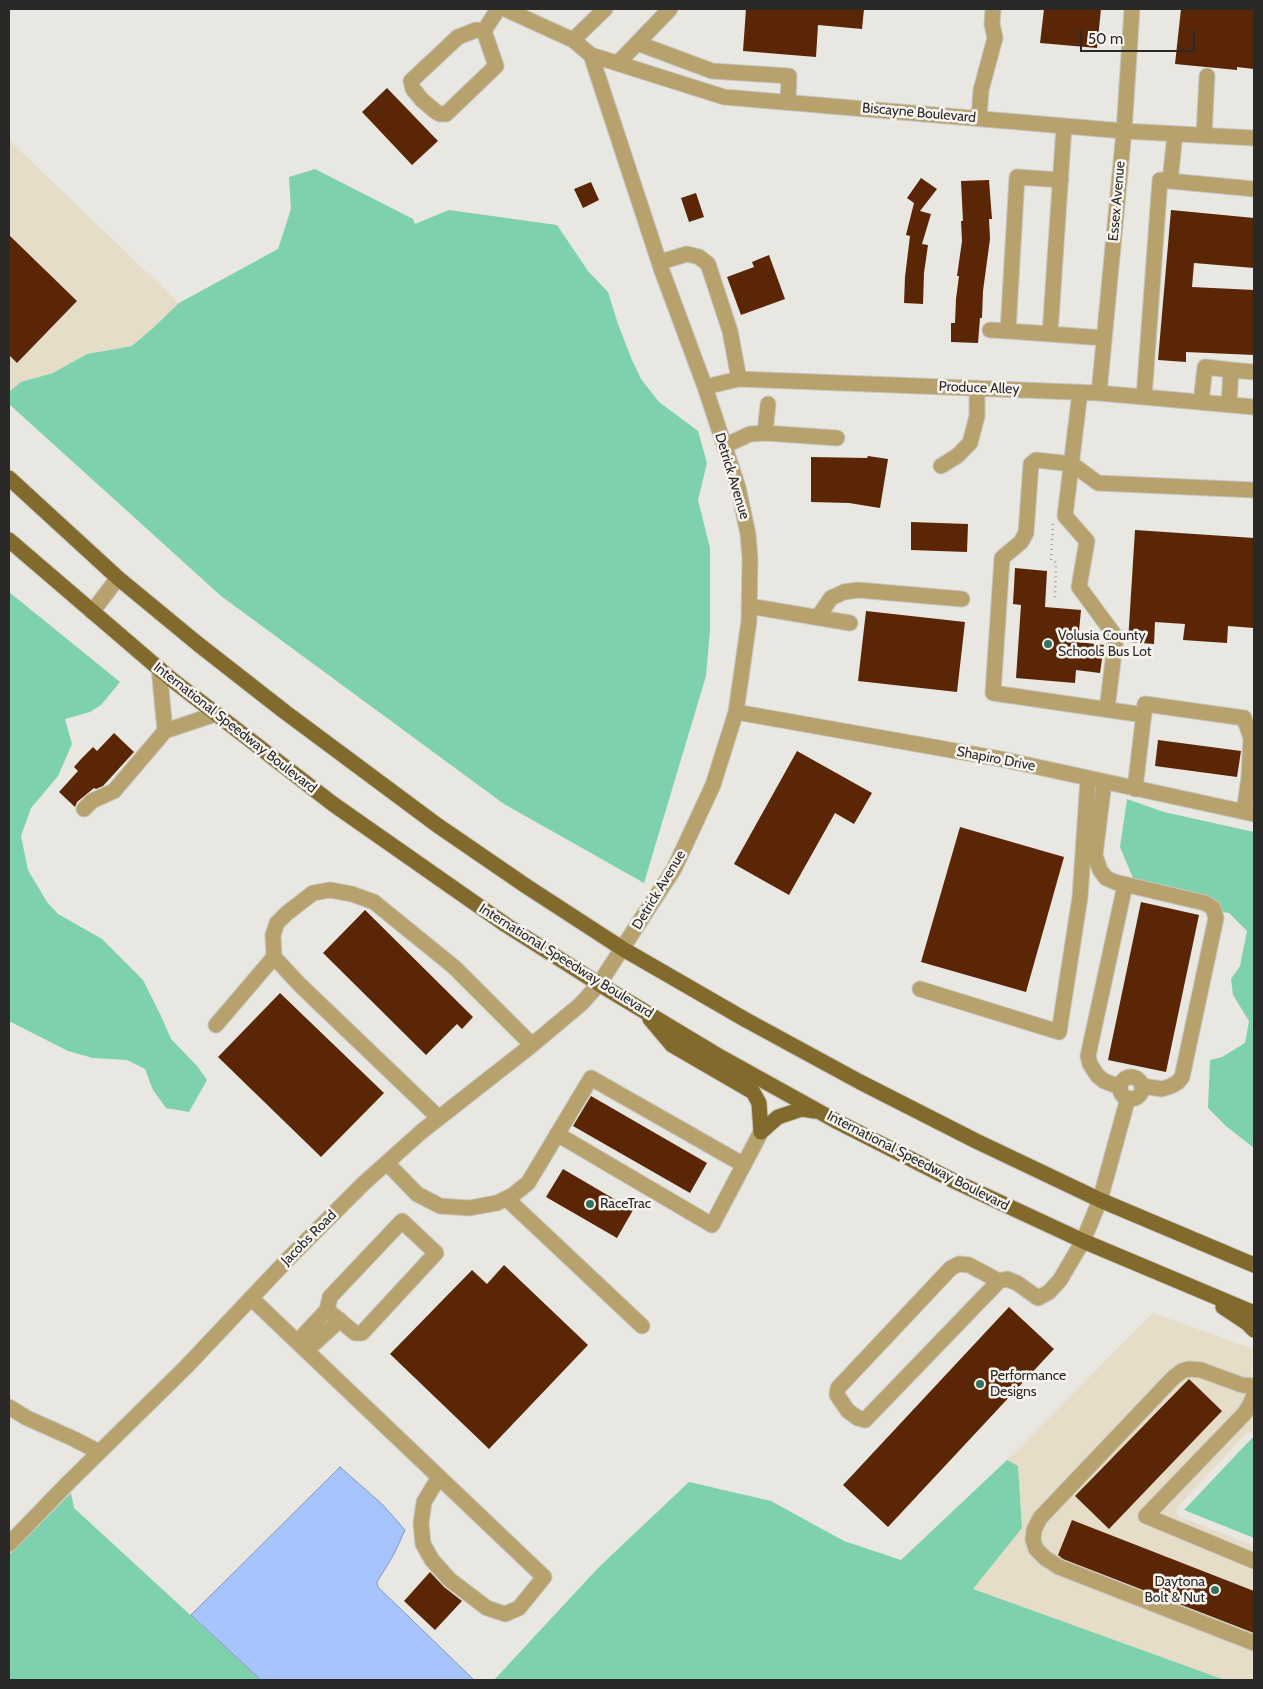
<!DOCTYPE html>
<style>
body{margin:0}
#map{position:relative;width:1263px;height:1689px;overflow:hidden;background:#e9e7e2;font-family:Cabin,sans-serif}
canvas{display:block}
.frame{position:absolute;inset:0;border:10px solid #2a2928;pointer-events:none}
.scale{position:absolute;left:1080px;top:30px;width:115px;height:22px;box-sizing:border-box;border:2px solid #2a2928;border-top:0;padding-left:6px;font-size:15px;line-height:18px;white-space:nowrap;color:#2a2928;-webkit-text-stroke:4px #f7f4ef;paint-order:stroke}
</style>
<div id="map">
<canvas width="1263" height="1689"></canvas>
<div class="frame"></div>
<div class="scale">50 m</div>
</div>
<script>
const c = document.querySelector('canvas').getContext('2d');
c.lineJoin = 'round';
function fillPath(path, color) {
  c.fillStyle = color;
  c.fill(path, 'evenodd');
}
function shape(rows) {
  const path = new Path2D();
  for (const r of rows) {
    if (r.length === 3) {
      path.moveTo(r[0] + r[2], r[1]);
      path.arc(r[0], r[1], r[2], 0, 2 * Math.PI);
      continue;
    }
    path.moveTo(r[0], r[1]);
    for (let i = 2; i < r.length; i += 2) path.lineTo(r[i], r[i + 1]);
  }
  return path;
}
function trace(path, color, width, dash) {
  c.strokeStyle = color;
  c.lineWidth = width;
  c.lineCap = dash ? 'butt' : 'round';
  c.setLineDash(dash || []);
  c.stroke(path);
}
function drawText(font, color, halo, rows, align = 'center') {
  c.font = font + ' Cabin,sans-serif';
  c.lineWidth = 5;
  c.setLineDash([]);
  c.textBaseline = 'middle';
  c.strokeStyle = halo;
  c.fillStyle = color;
  for (const [text, x, y, turn = 0] of rows) {
    c.save();
    c.translate(x, y);
    c.rotate((+turn || 0) * Math.PI / 180);
    c.textAlign = isNaN(turn) ? turn : align;
    if (halo) c.strokeText(text, 0, 0);
    c.fillText(text, 0, 0);
    c.restore();
  }
}
const commercial = shape([
 [9,140,179,303,152,329,132,346,87,354,53,373,21,382,9,392],
 [1153,1313,1254,1349,1254,1367,1250,1371,1254,1374,1254,1431,1247,1433,1179,1505,1177,1510,1178,1514,1181,1517,1254,1546,1254,1680,1225,1680,972,1589,1022,1528,1018,1466,1007,1460]
]);
const green = shape([
 [315,169,413,219,415,224,449,210,557,225,588,271,608,292,618,324,632,360,641,379,659,402,698,431,707,463,698,500,710,548,710,630,706,676,644,883,504,804,221,596,9,404,9,392,21,382,53,373,87,354,132,346,152,329,179,303,278,249,291,209,289,177],
 [9,592,120,682,101,705,90,712,65,719,72,744,58,776,31,808,21,836,28,870,47,902,58,914,102,939,143,980,161,1016,171,1039,198,1067,207,1080,189,1112,166,1108,153,1090,145,1069,127,1060,93,1058,68,1051,9,1021],
 [1127,799,1164,812,1254,832,1254,1148,1226,1126,1208,1108,1210,1060,1222,1057,1245,1043,1249,1021,1233,995,1231,979,1240,966,1247,931,1229,913,1196,908,1138,890,1120,847],
 [1252,1438,1254,1439,1254,1538,1184,1510],
 [1007,1460,1018,1466,1022,1528,973,1589,1225,1680,494,1680,599,1567,689,1482,771,1501,844,1541,901,1560],
 [71,1493,74,1508,261,1680,9,1680,9,1555]
]);
const water = shape([
 [340,1467,383,1505,405,1530,394,1554,377,1582,378,1587,474,1680,261,1680,191,1615,340,1467]
]);
const building = shape([
 [746,9,864,9,862,29,818,25,816,57,743,51],
 [1044,9,1101,9,1097,48,1040,43],
 [1181,9,1254,9,1254,69,1237,67,1237,70,1175,64],
 [387,88,438,141,412,165,362,112],
 [921,178,937,189,920,211,931,214,922,244,928,245,924,273,923,304,904,303,905,277,910,236,906,235,914,203,907,198],
 [989,180,992,219,989,219,990,239,983,291,982,318,980,318,978,343,951,342,951,323,955,323,956,299,959,276,957,276,962,241,961,221,963,221,961,181],
 [591,182,599,200,583,208,574,189],
 [696,193,704,217,689,222,681,198],
 [1171,210,1254,218,1254,268,1194,263,1192,287,1254,290,1254,355,1186,352,1186,362,1158,360],
 [9,235,77,301,17,363,9,355],
 [769,255,785,299,741,315,727,277,754,267,752,262],
 [868,456,888,459,880,508,849,503,811,502,811,457,867,458],
 [911,522,968,524,967,552,911,550],
 [1135,530,1254,538,1254,628,1228,626,1227,643,1183,640,1185,624,1155,622,1154,644,1128,642],
 [1015,568,1047,571,1045,607,1081,610,1078,642,1104,645,1100,673,1076,670,1075,683,1016,678,1021,605,1013,604],
 [866,611,965,622,957,692,858,681],
 [114,733,134,752,103,786,96,789,94,788,77,802,75,807,59,792,78,771,74,767,82,758,93,747,97,751],
 [1158,740,1241,751,1237,777,1155,766],
 [797,751,872,793,854,824,835,813,789,895,734,864],
 [960,827,1064,857,1026,992,921,962],
 [1141,902,1199,915,1166,1072,1108,1060],
 [365,910,473,1017,462,1029,457,1024,426,1055,323,953],
 [280,993,384,1093,321,1157,218,1057],
 [591,1096,707,1163,690,1193,573,1126],
 [563,1169,633,1210,617,1238,546,1197],
 [504,1265,588,1345,489,1449,390,1354,472,1270,487,1284],
 [1009,1307,1054,1349,888,1527,843,1485],
 [1189,1379,1222,1411,1109,1529,1075,1496],
 [1072,1520,1254,1591,1254,1633,1063,1559,1058,1555],
 [430,1572,444,1587,462,1601,435,1630,404,1601]
]);
const path = shape([
 [1053,524,1051,560,1055,562,1056,565,1055,598]
]);
const minor = shape([
 [505,9,573,40,591,55,724,97,1124,131,1254,138],
 [476,30,484,31,496,66,446,114,440,114,435,111,422,100,413,89,411,81,458,37,476,30],
 [484,31,498,9],
 [573,40,605,9],
 [637,43,712,71,789,76,788,102],
 [618,63,670,9],
 [979,118,981,90,995,38,992,24,993,9],
 [1064,126,1050,334,1104,338],
 [1204,135,1207,76],
 [1170,181,1175,134],
 [660,262,687,254,699,257,708,264,730,331,739,379],
 [990,330,1008,331],
 [1050,334,1008,331,1017,177,1061,180],
 [705,387,739,379,1099,393,1254,407],
 [1080,392,1065,516,1087,541,1079,587,1116,637,1107,709],
 [1099,393,1124,131,1132,9],
 [1144,397,1160,180,1254,189],
 [1201,402,1205,367,1231,370],
 [1229,404,1231,370,1254,372],
 [765,433,768,404],
 [724,446,750,434,765,433,837,438],
 [941,466,957,456,970,443,977,416,977,388],
 [749,606,850,623],
 [92,612,118,578],
 [818,617,831,598,844,592,858,590,962,599],
 [159,668,165,731,216,714],
 [736,712,1001,759,1254,814],
 [1144,715,993,693,1002,558,1021,542,1026,533,1031,464,1036,460,1072,464,1098,483,1254,490],
 [1104,782,1095,855,1100,870,1106,878,1115,882,1205,903,1213,908,1216,918,1182,1077,1178,1082,1171,1086,1162,1089,1142,1086],
 [1135,789,1145,704,1244,718,1251,738,1249,777,1244,812],
 [84,809,92,801,114,791,165,731],
 [920,989,1059,1032,1080,897,1088,779],
 [216,1025,274,957],
 [1131,1088,11],
 [1120,1087,1104,1081,1097,1075,1090,1064,1088,1056,1125,885],
 [439,1118,300,985,274,957,273,935,277,923,287,913,313,893,330,890,352,894,374,902,454,967,532,1045],
 [557,1134,712,1225,761,1132],
 [387,1163,417,1194,440,1206,469,1208,497,1203,513,1195,528,1183,591,1078,744,1165],
 [507,1199,642,1326],
 [999,1281,969,1265,959,1264,951,1268,838,1388,837,1395,848,1411,858,1418,865,1420,999,1281,1007,1279,1017,1283,1038,1298,1049,1292,1060,1280,1083,1241,1100,1200,1128,1098],
 [251,1298,439,1477,544,1577,519,1608,505,1614,487,1608,450,1580,432,1560,423,1544,421,1523,424,1502,439,1477],
 [298,1341,327,1310,330,1297,402,1221,436,1253,362,1333,355,1333,327,1310],
 [307,1350,340,1320],
 [1254,1386,1242,1385,1201,1370,1189,1369,1182,1371,1173,1378,1040,1518,1034,1530,1033,1540,1036,1549,1045,1558,1059,1567,1254,1643],
 [1254,1394,1250,1405,1244,1414,1146,1516,1254,1561],
 [9,1407,27,1418,74,1439,99,1452],
 [9,1544,68,1483,186,1367,289,1258,363,1184,421,1132,532,1045,581,1004,599,984,674,869,713,785,736,712,749,621,750,559,748,534,738,487,705,387,662,271,591,55]
]);
const major = shape([
 [9,478,118,578,198,644,285,712,437,825,526,886,623,949,746,1020,860,1082,976,1141,1100,1200,1254,1265],
 [9,540,171,679,333,804,506,925,599,984,717,1055,836,1121,954,1181,1083,1241,1254,1313],
 [650,1019,672,1045,753,1092,759,1103,761,1132],
 [761,1132,778,1117,802,1109,815,1111],
 [1223,1307,1247,1323,1254,1330]
]);
const markers = [
 [1048,644,5,"#327261"],
 [590,1204,5,"#327261"],
 [980,1384,5,"#327261"],
 [1215,1590,5,"#327261"]
];
const streetNames = [
 ["Biscayne Boulevard",919,113,5],
 ["Essex Avenue",1117,201,-85],
 ["Produce Alley",979,388,2],
 ["Detrick Avenue",732,476,73],
 ["International Speedway Boulevard",235,728,38],
 ["Shapiro Drive",996,759,11],
 ["Detrick Avenue",659,890,-59],
 ["International Speedway Boulevard",566,961,32],
 ["International Speedway Boulevard",918,1161,27],
 ["Jacobs Road",309,1238,-45]
];
const poiNames = [
 ["Volusia County",1058,636],
 ["Schools Bus Lot",1058,652],
 ["RaceTrac",600,1204],
 ["Performance",990,1376],
 ["Designs",990,1392],
 ["Daytona",1205,1582,"right"],
 ["Bolt & Nut",1205,1598,"right"]
];
fillPath(commercial, '#e5ddc7');
fillPath(green, '#7dd1ad');
fillPath(water, '#a7c4fd');
trace(water, '#8296bd', 1);
fillPath(building, '#5a2606');
trace(minor, '#c7c5c1', 17);
trace(major, '#c7c5c1', 17);
trace(path, '#9f9d9a', 2.5, [1, 4]);
trace(minor, '#b7a26d', 15);
trace(major, '#816a2c', 15);
for (const [x, y, r, color] of markers) {
  const dot = new Path2D();
  dot.arc(x, y, r, 0, 2 * Math.PI);
  c.fillStyle = color;
  c.fill(dot);
  trace(dot, '#f7f4ef', 2);
}
drawText('14px', '#2a2928', '#f7f4ef', streetNames);
drawText('14px', '#2a2928', '#f7f4ef', poiNames, 'left');
</script>
